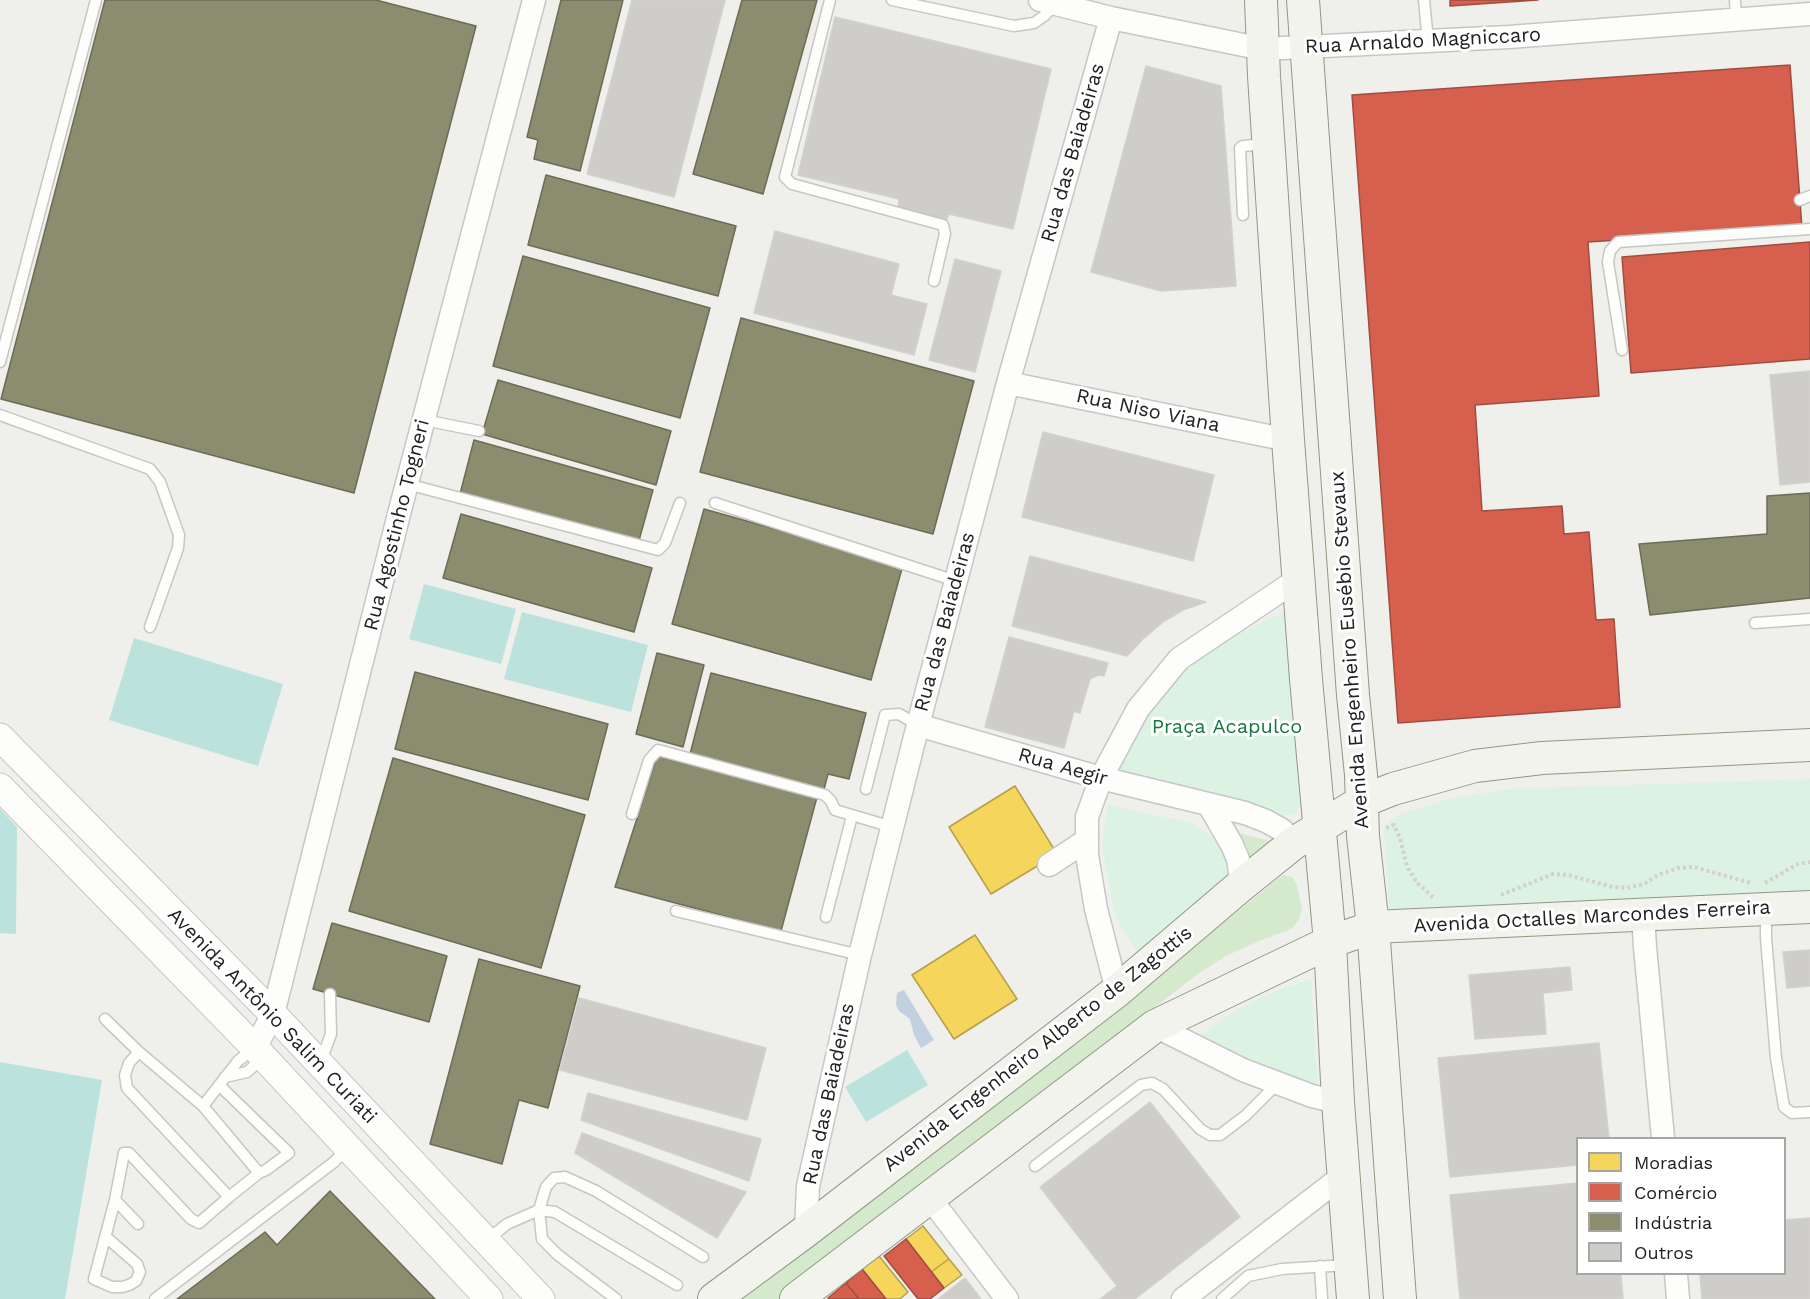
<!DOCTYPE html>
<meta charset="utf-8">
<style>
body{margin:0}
#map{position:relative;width:1810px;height:1299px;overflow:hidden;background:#efefeb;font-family:"Work Sans",sans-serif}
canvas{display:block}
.legend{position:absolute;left:1576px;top:1137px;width:210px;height:138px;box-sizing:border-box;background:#fff;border:2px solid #a6a6a6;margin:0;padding:8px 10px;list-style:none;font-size:18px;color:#212121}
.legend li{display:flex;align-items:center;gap:12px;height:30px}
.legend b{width:30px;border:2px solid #a6a6a6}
</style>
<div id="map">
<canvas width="1810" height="1299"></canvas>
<ul class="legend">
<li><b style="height:16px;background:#f6d55c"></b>Moradias</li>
<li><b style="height:16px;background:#d6604d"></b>Comércio</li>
<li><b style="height:16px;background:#8c8c6e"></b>Indústria</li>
<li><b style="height:16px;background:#cecdca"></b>Outros</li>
</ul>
</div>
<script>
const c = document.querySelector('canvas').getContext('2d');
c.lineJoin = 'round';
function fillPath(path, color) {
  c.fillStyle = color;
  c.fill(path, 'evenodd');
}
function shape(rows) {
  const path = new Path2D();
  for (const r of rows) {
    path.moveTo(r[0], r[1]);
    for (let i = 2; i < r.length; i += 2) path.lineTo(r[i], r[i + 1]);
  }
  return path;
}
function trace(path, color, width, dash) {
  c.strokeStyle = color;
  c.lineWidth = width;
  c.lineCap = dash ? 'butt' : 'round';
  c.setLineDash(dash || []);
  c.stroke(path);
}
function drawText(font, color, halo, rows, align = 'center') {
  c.font = font + ' "Work Sans",sans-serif';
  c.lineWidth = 6;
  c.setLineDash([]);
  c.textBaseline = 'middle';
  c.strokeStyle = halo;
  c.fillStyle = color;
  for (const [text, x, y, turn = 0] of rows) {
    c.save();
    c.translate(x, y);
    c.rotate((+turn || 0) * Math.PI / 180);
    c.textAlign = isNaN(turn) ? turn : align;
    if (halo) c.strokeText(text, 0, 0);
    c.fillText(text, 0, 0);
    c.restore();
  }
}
const grass = shape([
 [1239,833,1284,845,1250,859,1247,846],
 [1283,875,1292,877,1297,885,1302,910,1298,921,1291,929,1259,941,1226,956,1195,976,780,1299,740,1299,1094,1026]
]);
const park = shape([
 [1290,610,1303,803,1295,813,1284,816,1116,772,1143,714,1191,662,1241,632],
 [1810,779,1810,905,1401,920,1389,910,1384,829,1395,816,1452,798,1508,789],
 [1108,805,1191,823,1211,836,1226,853,1227,873,1222,892,1142,960,1115,916,1102,845],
 [1311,979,1318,1093,1196,1038,1238,1009,1273,992]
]);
const pitch = shape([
 [424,584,516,609,501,664,409,639],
 [522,612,648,645,631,712,504,679],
 [134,638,283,684,258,766,109,720],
 [0,809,17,827,16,934,0,933],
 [907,1050,928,1085,866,1122,845,1087],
 [0,1062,102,1080,65,1299,0,1299]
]);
const water = shape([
 [904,990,934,1040,921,1048,914,1035,910,1019,899,1011,896,1005,897,993]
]);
const homes = shape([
 [1015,786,1057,854,991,894,949,827,1015,786],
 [975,935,1017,999,954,1039,912,975,975,935],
 [923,1226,949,1259,931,1272,906,1239,923,1226],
 [879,1256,908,1292,900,1299,886,1299,862,1269,879,1256],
 [949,1259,962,1275,944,1288,931,1272,949,1259]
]);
const shops = shape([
 [1450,0,1538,0,1450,6,1450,0],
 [1790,65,1802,228,1588,242,1599,396,1475,405,1482,511,1562,506,1564,534,1589,532,1596,620,1614,619,1620,707,1398,723,1352,95,1790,65],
 [1810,242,1810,359,1631,373,1622,257,1810,242],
 [906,1239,944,1288,930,1299,918,1299,884,1256,906,1239],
 [862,1269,886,1299,859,1299,846,1283,862,1269],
 [846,1283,859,1299,829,1299,828,1298,846,1283]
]);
const industry = shape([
 [105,0,376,0,476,26,354,493,1,399,105,0],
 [561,0,623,0,580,171,534,159,538,140,527,137,561,0],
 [742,0,817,0,763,194,693,174,742,0],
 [546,175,736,226,718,296,528,245,546,175],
 [523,256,710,308,680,418,493,366,523,256],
 [741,318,974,381,933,534,700,472,741,318],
 [498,380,671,431,656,485,482,434,498,380],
 [474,440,653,490,638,544,460,494,474,440],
 [1810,493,1810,598,1650,615,1639,544,1767,534,1767,496,1810,493],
 [704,509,903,565,871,680,672,624,704,509],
 [461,514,652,568,634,632,443,578,461,514],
 [657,653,704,665,683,747,636,734,657,653],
 [415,672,608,724,588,800,395,749,415,672],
 [711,673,866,713,849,779,828,774,823,793,689,758,711,673],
 [657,756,817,797,781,931,615,887,657,756],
 [393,758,585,815,541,968,349,911,393,758],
 [332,923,447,956,429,1022,313,989,332,923],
 [479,959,580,986,548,1108,519,1100,502,1164,430,1144,479,959],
 [330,1191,435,1299,177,1299,265,1232,277,1245,330,1191]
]);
const building = shape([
 [632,0,725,0,674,197,587,174,632,0],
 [835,17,1051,69,1013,229,949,214,945,224,898,209,899,199,798,175,835,17],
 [1146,66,1221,86,1236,286,1161,291,1091,272,1146,66],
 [775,231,899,264,891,295,927,304,914,355,754,313,775,231],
 [955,259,1001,271,975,372,929,360,955,259],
 [1810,371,1810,482,1780,485,1770,375,1810,371],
 [1043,432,1214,475,1193,561,1022,517,1043,432],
 [1030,556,1206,602,1183,610,1163,622,1143,639,1127,656,1012,626,1030,556],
 [1009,637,1108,663,1104,676,1098,675,1090,679,1080,713,1074,711,1064,748,985,727,1009,637],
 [1810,950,1810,986,1787,988,1783,952,1810,950],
 [1570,967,1572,990,1543,993,1546,1034,1475,1039,1469,975,1570,967],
 [579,998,766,1048,747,1120,560,1070,579,998],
 [1599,1043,1609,1138,1578,1138,1578,1165,1450,1177,1438,1058,1599,1043],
 [588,1093,761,1139,749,1181,581,1120,588,1093],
 [1150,1102,1240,1217,1135,1299,1100,1299,1117,1286,1040,1187,1150,1102],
 [582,1133,746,1192,717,1238,575,1153,582,1133],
 [1578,1183,1578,1274,1621,1274,1623,1299,1460,1299,1450,1195,1578,1183],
 [1810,1218,1810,1299,1702,1299,1700,1274,1784,1274,1784,1220,1810,1218],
 [965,1278,981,1299,938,1299,965,1278]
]);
const path = shape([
 [1386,828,1394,825,1400,838,1407,866,1417,883,1435,899],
 [1765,883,1798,864,1810,862],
 [1501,895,1553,874,1568,875,1613,887,1627,888,1644,884,1658,875,1678,868,1694,867,1751,883]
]);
const service = shape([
 [830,0,785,177,792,184,943,225,945,234,934,281],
 [892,0,1014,26,1034,23,1044,16,1055,4],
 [1424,0,1428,41],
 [1735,0,1736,19],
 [1800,200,1810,196],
 [1243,215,1240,148,1243,146,1265,144],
 [1622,350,1608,262,1610,251,1618,242,1810,229],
 [0,362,96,0],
 [0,415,150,469,160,482,179,535,178,548,150,627],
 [424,420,479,431],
 [407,484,658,550,665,543,680,503],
 [715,503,956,581],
 [1755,623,1810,619],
 [866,789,885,715,899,714,918,725],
 [632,814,649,760,658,750,825,795,831,801,835,810,892,827],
 [676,911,860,955],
 [1766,913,1766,938,1776,1058,1784,1107,1792,1113,1810,1112],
 [826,917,852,816],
 [105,1019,139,1052,203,1106,259,1173,229,1197,127,1088,125,1075,129,1063,139,1052],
 [321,1061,331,1034,330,994],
 [225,1077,247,1072,264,1057],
 [219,1085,289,1153,266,1170,259,1173],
 [203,1106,238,1061,254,1048],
 [1035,1166,1141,1085,1152,1083,1163,1089,1200,1129,1210,1135,1220,1135,1245,1116,1277,1084],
 [115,1200,138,1224],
 [106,1237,137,1264,140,1272,136,1281,129,1285,122,1287,112,1287,94,1279,115,1200,124,1153,129,1153,191,1219,199,1223,229,1197],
 [486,1241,507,1224,539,1210,555,1212,677,1285],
 [1320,1266,1322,1299],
 [155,1299,334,1162,348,1148],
 [616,1299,558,1255,542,1239,539,1210,546,1187,554,1178,565,1177,596,1191,703,1257],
 [1222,1299,1248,1276,1282,1269,1347,1265]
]);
const minor = shape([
 [1040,0,1111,18,1263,49,1509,37,1810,14],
 [1008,383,1288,440],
 [918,725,1101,778,1245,813,1266,821,1282,830,1294,843],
 [1209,805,1232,845,1238,859,1240,872,1238,888],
 [1049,865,1087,840],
 [1643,916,1645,947,1663,1138],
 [1117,991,1096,909,1087,855,1087,817,1101,778,1138,709,1179,659,1298,579],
 [1155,1026,1243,1070,1312,1096,1338,1102],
 [255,1048,273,1014,400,510,534,0],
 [929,1197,1007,1299],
 [806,1231,808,1186,860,955,918,725,1008,383,1111,18],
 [1676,1274,1678,1299],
 [1183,1299,1344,1175]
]);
const tertiary = shape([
 [0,737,273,1014,541,1299],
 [0,787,255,1048,489,1299]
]);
const secondary = shape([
 [1261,0,1264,76,1288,440,1306,679,1330,942,1338,1102,1353,1299],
 [1303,0,1353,695,1361,775,1363,836,1373,927,1400,1299],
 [714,1299,806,1231,1117,991,1238,888,1294,843,1363,801,1393,789,1475,766,1542,758,1810,745],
 [796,1299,1155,1026,1330,942,1373,927,1810,907]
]);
const streetNames = [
 ["Rua Arnaldo Magniccaro",1423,41,-3],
 ["Rua das Baiadeiras",1073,153,-74],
 ["Rua Niso Viana",1148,411,12],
 ["Rua Agostinho Togneri",397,525,-76],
 ["Rua das Baiadeiras",945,622,-75],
 ["Avenida Engenheiro Eusébio Stevaux",1350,650,-94],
 ["Rua Aegir",1063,767,16],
 ["Avenida Octalles Marcondes Ferreira",1592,917,-3],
 ["Avenida Antônio Salim Curiati",272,1016,46],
 ["Avenida Engenheiro Alberto de Zagottis",1038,1049,-38],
 ["Rua das Baiadeiras",829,1094,-78]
];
const parkNames = [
 ["Praça Acapulco",1227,727]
];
fillPath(grass, '#d5eacd');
fillPath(park, '#dcf2e2');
fillPath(pitch, '#bbe2dc');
fillPath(water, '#c2d0df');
fillPath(homes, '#f6d55c');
trace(homes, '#b69f4a', 1.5);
fillPath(shops, '#d6604d');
trace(shops, '#a04d40', 1.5);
fillPath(industry, '#8c8c6e');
trace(industry, '#6c6c57', 1.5);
fillPath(building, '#cecdca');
trace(building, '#d2d1cd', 1.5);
trace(service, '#c6c6c4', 13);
trace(minor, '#c6c6c4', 25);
trace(tertiary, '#c6c6c4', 29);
trace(secondary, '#919884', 34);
trace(path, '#d6cfca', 4, [3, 3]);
trace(service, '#fdfdfc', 10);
trace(minor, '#fdfdfc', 22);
trace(tertiary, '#fdfdfc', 27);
trace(secondary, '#f2f3ed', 32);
drawText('20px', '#212121', '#fff', streetNames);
drawText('20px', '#17783b', '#fff', parkNames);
</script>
